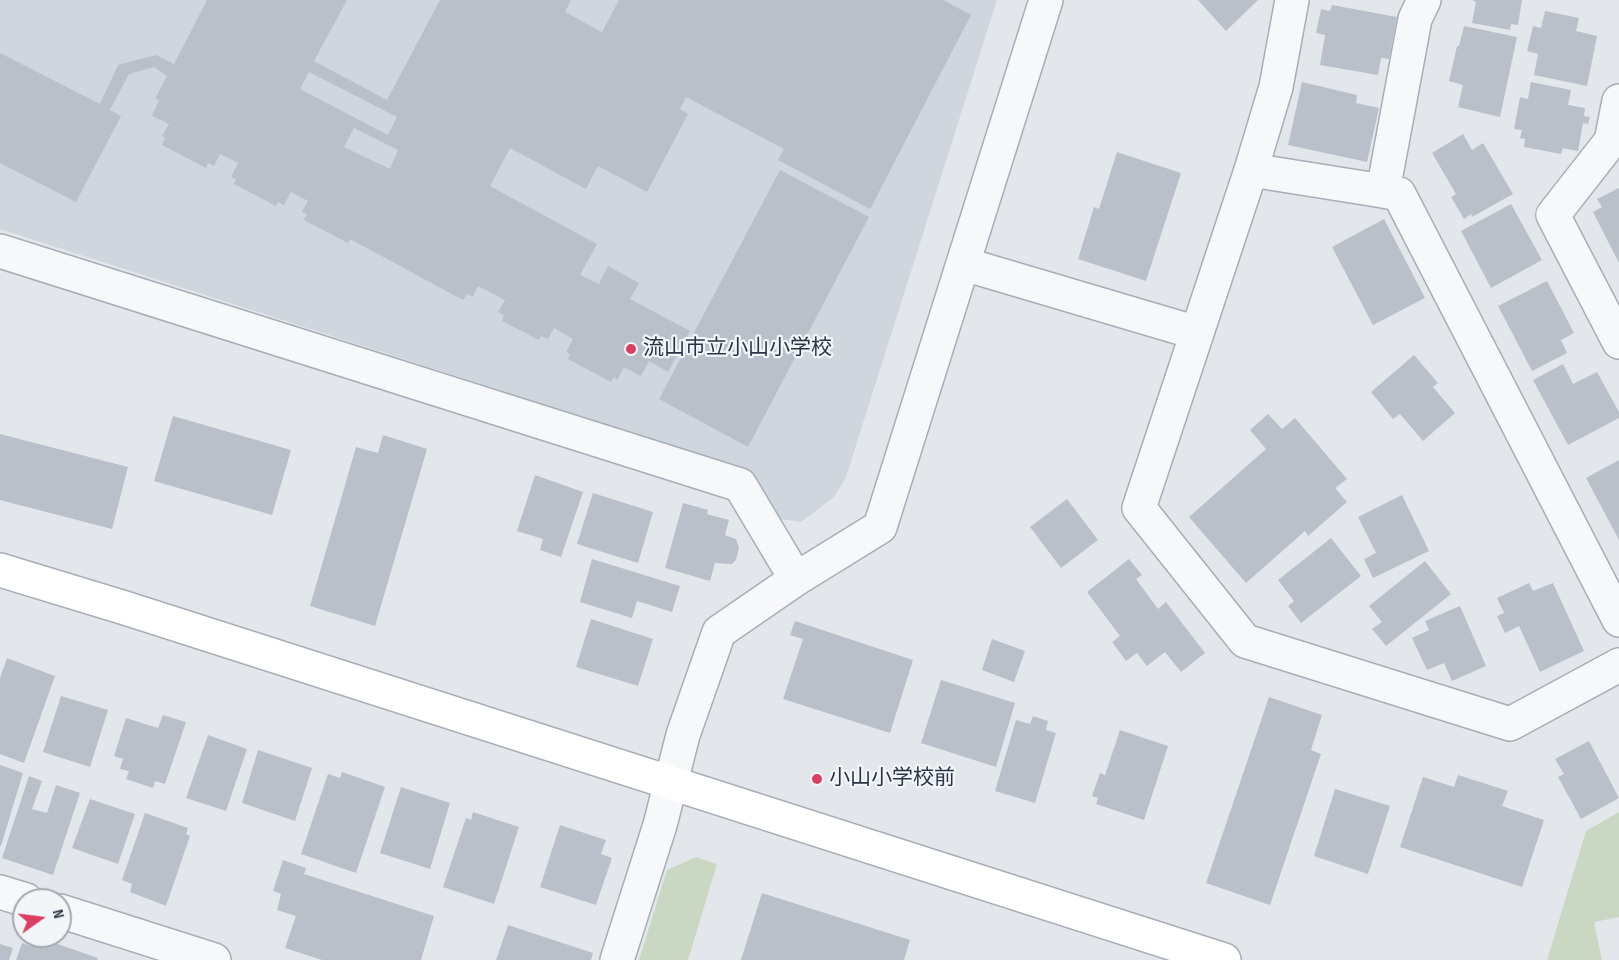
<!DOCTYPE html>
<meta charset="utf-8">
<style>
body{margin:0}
#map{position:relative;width:1619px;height:960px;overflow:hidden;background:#e3e7ec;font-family:"Sofia Sans Condensed",sans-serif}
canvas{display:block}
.north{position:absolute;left:12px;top:888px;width:60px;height:60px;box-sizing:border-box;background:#f3f6f9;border:2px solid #a2a9b1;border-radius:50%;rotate:76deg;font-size:16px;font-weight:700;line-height:24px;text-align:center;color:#293546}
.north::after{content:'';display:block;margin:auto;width:21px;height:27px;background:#db3e61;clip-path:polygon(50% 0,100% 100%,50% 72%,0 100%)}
</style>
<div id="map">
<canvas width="1619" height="960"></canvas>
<div class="north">N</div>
</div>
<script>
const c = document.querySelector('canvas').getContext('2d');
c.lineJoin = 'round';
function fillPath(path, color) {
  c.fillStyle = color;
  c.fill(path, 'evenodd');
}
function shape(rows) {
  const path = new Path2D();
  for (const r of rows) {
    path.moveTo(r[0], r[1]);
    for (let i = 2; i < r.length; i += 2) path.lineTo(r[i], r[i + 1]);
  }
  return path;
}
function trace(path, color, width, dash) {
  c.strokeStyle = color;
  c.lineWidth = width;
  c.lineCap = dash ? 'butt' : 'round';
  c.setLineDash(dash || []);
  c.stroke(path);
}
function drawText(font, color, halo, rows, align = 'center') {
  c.font = font + ' "Sofia Sans Condensed","Noto Sans JP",sans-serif';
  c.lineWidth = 4.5;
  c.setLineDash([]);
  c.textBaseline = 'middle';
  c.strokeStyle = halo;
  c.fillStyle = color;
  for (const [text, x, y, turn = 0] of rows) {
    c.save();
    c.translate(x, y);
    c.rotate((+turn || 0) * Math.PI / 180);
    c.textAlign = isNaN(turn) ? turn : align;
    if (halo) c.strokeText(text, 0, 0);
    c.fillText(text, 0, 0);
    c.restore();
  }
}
const built = shape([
 [0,0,997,0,846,477,834,497,801,522,781,519,748,470,0,229]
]);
const green = shape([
 [1619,812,1619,917,1594,922,1602,960,1547,960,1586,831],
 [696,857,717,864,688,960,639,960,667,870]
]);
const building = shape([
 [207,0,347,0,314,61,387,100,440,0,571,0,565,12,602,32,619,0,943,0,971,15,870,209,778,160,784,149,686,97,680,109,688,114,647,192,598,166,586,189,510,148,490,186,597,244,580,275,599,284,608,266,639,283,630,299,690,331,668,372,649,361,641,376,624,367,617,380,614,377,611,382,568,359,570,354,566,352,573,339,554,328,548,339,541,336,539,340,502,321,504,315,498,312,505,300,478,286,473,297,467,294,463,300,350,239,348,243,304,220,307,214,302,212,308,201,291,192,284,205,278,202,276,206,234,184,236,179,231,177,238,163,220,154,214,166,208,163,206,168,162,145,165,138,162,136,169,124,152,116,159,100,155,99,167,76,154,67,129,74,110,110,121,116,76,202,0,163,0,53,100,104,118,65,156,55,174,64],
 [309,72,397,117,388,135,300,89],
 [354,128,398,150,390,169,344,147],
 [1198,0,1258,0,1226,31],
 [1472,0,1522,0,1518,25,1511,24,1510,30,1472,23,1476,2],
 [1332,5,1397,17,1389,59,1381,58,1378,75,1320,65,1325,35,1316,33,1321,9,1330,11],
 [1545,11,1579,18,1576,31,1597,36,1587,86,1534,75,1538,54,1527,51,1533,26,1541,28],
 [1464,26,1517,37,1500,117,1458,107,1463,85,1449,81,1457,46,1459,46],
 [1302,82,1357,95,1356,103,1379,108,1367,162,1288,145],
 [1531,82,1571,90,1568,105,1585,108,1584,116,1590,117,1588,124,1583,123,1578,151,1563,148,1561,154,1524,147,1525,139,1520,138,1522,130,1514,129,1520,97,1528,99],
 [1463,134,1472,150,1483,143,1513,194,1472,217,1471,214,1464,219,1451,197,1456,194,1432,153],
 [1117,152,1181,173,1146,281,1078,259,1094,207,1099,209],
 [780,170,869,217,748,447,659,399],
 [1619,188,1619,263,1593,212,1602,207,1597,199],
 [1511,204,1542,260,1491,288,1461,231],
 [1384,219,1425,298,1373,325,1332,247],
 [1547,281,1574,333,1561,340,1567,353,1532,371,1498,306],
 [1414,355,1438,383,1433,387,1455,413,1423,441,1400,414,1393,419,1371,392],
 [1563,364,1573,384,1597,372,1619,412,1619,418,1568,445,1533,380],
 [1268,414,1282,429,1295,418,1347,479,1335,488,1347,502,1308,536,1305,531,1246,583,1189,517,1266,449,1250,430],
 [173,416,291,450,272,515,154,481],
 [0,434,128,467,112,529,0,500],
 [383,435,427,449,375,626,310,606,356,447,378,453],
 [1619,460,1619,540,1586,478],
 [535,475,583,492,561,557,540,550,543,539,517,531],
 [593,493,653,512,638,563,577,544],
 [1402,495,1429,551,1373,578,1364,559,1376,553,1358,517],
 [1067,499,1098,540,1061,568,1030,527],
 [683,503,708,510,707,514,729,520,725,535,736,539,739,548,736,560,732,564,715,563,710,581,665,568],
 [1331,538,1361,576,1301,623,1288,606,1294,601,1278,580],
 [592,559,680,586,672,612,637,601,632,618,580,602],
 [1129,559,1142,575,1136,579,1158,609,1166,602,1205,653,1181,672,1165,652,1147,666,1137,653,1126,661,1112,642,1120,636,1087,592],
 [1425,561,1451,594,1386,646,1372,629,1382,622,1369,606],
 [1529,583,1533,591,1553,583,1584,651,1540,672,1519,626,1505,633,1497,616,1504,613,1497,598],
 [1460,606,1486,666,1452,681,1444,663,1427,670,1412,638,1429,630,1425,621],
 [591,619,653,639,638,686,576,667],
 [795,621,913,660,890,733,783,699,803,639,790,635],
 [992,639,1025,651,1014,682,982,670],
 [7,658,55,676,24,763,0,754,0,678],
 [941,680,1015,703,996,767,921,743],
 [61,696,108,710,90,767,43,752],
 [1269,697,1322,715,1311,750,1321,754,1270,905,1206,883],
 [163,715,186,722,165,784,155,781,153,788,126,779,129,771,120,769,123,759,114,756,126,718,158,728],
 [1033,716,1048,721,1046,730,1056,733,1035,803,995,791,1016,720,1030,724],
 [1120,730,1168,746,1144,820,1096,804,1098,798,1092,796,1100,773,1105,775],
 [208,735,247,749,226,811,186,798],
 [1589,741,1619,798,1581,819,1558,777,1564,774,1555,759],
 [258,750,312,768,295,821,242,803],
 [0,765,23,773,1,846,0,846],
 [342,772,385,787,356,873,301,854,328,774,340,778],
 [1458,775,1508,791,1502,806,1544,820,1522,887,1400,847,1423,777,1454,787],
 [29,776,42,781,32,809,47,813,56,785,80,793,53,875,2,858],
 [401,787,450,803,430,869,380,853],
 [1335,789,1390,806,1368,874,1314,856],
 [90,799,135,814,118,864,72,848],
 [473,812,519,827,494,904,443,887,466,818,471,820],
 [145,813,188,828,186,834,190,836,166,906,130,892,132,884,122,880],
 [560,825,606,840,601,854,612,858,596,905,540,887],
 [283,860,306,868,304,874,434,916,421,960,322,960,285,948,296,916,277,910,281,894,273,891],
 [762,893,910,940,904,960,741,960],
 [508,925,593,953,591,960,496,960],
 [34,936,98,958,97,960,16,960,22,943,31,946],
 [0,944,13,948,9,960,0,960]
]);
const street = shape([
 [1292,0,1276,87,1251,170,1139,508,1245,641,1510,724,1619,665],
 [1424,0,1415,19,1383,191,1399,194,1619,620],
 [1619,101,1611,141,1553,215,1619,342],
 [1251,170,1383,191],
 [0,251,740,485,796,579],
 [964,264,1197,333],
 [0,892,26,900],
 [60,911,214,960],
 [617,960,660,825,683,735,719,632,796,579,880,527,1046,0]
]);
const secondary = shape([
 [0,570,125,608,1224,960]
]);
const markers = [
 [631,349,6,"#db3e61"],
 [817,779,6,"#db3e61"]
];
const poiNames = [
 ["流山市立小山小学校",643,349],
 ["小山小学校前",829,779]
];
fillPath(built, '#d0d6de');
fillPath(green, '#c9d7c3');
fillPath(building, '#b9c0ca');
trace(street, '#a7aeb7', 36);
trace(secondary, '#a7aeb7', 36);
trace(street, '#f6f8fa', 33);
trace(secondary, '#fff', 33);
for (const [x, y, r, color] of markers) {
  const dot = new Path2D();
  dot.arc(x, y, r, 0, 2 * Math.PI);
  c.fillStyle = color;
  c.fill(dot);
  trace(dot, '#f3f6f9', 2);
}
drawText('21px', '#293546', '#f3f6f9', poiNames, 'left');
</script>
